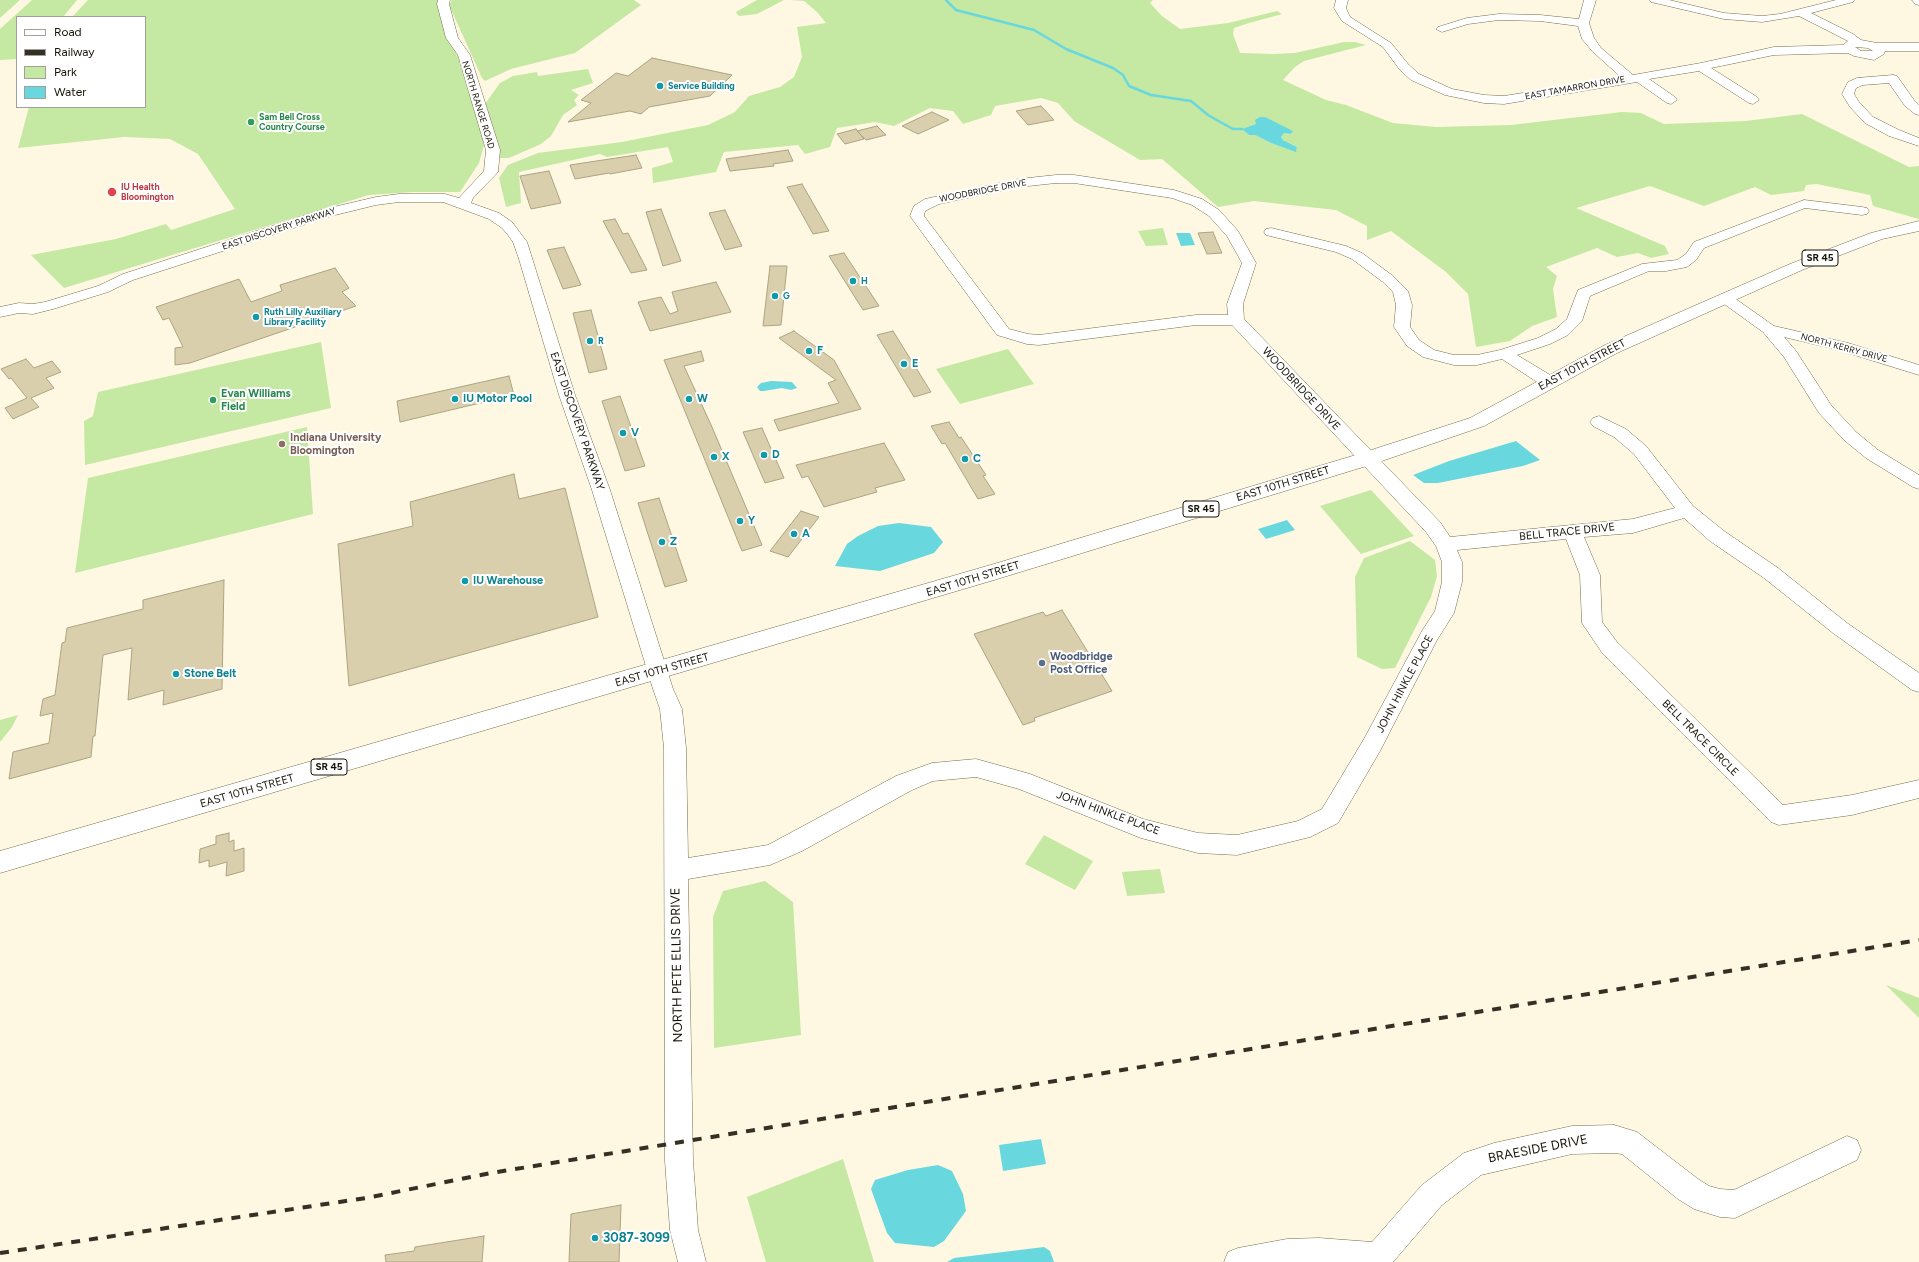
<!DOCTYPE html>
<style>
body{margin:0}
#map{position:relative;width:1919px;height:1262px;overflow:hidden;background:#fef8e3;font-family:Figtree,sans-serif}
canvas{display:block}
.legend{position:absolute;left:16px;top:16px;width:130px;height:92px;box-sizing:border-box;background:#fff;border:1px solid #a2a09b;margin:0;padding:5px 7px;list-style:none;font-size:12px;color:#161206}
.legend li{display:flex;align-items:center;gap:8px;height:20px}
.legend b{width:20px;border:1px solid #a2a09b}
</style>
<div id="map">
<canvas width="1919" height="1262"></canvas>
<ul class="legend">
<li><b style="height:5px;background:#fff"></b>Road</li>
<li><b style="height:5px;background:#343023"></b>Railway</li>
<li><b style="height:11px;background:#c5e8a2"></b>Park</li>
<li><b style="height:11px;background:#68d8de"></b>Water</li>
</ul>
</div>
<script>
const c = document.querySelector('canvas').getContext('2d');
c.lineJoin = 'round';
function fillPath(path, color) {
  c.fillStyle = color;
  c.fill(path, 'evenodd');
}
function shape(rows) {
  const path = new Path2D();
  for (const r of rows) {
    path.moveTo(r[0], r[1]);
    for (let i = 2; i < r.length; i += 2) path.lineTo(r[i], r[i + 1]);
  }
  return path;
}
function trace(path, color, width, dash) {
  c.strokeStyle = color;
  c.lineWidth = width;
  c.lineCap = dash ? 'butt' : 'round';
  c.setLineDash(dash || []);
  c.stroke(path);
}
function drawText(font, color, halo, rows, align = 'center') {
  c.font = font + ' Figtree,sans-serif';
  c.lineWidth = 4;
  c.setLineDash([]);
  c.textBaseline = 'middle';
  c.strokeStyle = halo;
  c.fillStyle = color;
  for (const [text, x, y, turn = 0] of rows) {
    c.save();
    c.translate(x, y);
    c.rotate((+turn || 0) * Math.PI / 180);
    c.textAlign = isNaN(turn) ? turn : align;
    if (halo) c.strokeText(text, 0, 0);
    c.fillText(text, 0, 0);
    c.restore();
  }
}
const green = shape([
 [0,0,20,0,0,18],
 [32,0,77,0,63,17,17,17,17,59,0,60,0,29],
 [88,0,437,0,451,44,458,57,468,91,486,136,483,141,484,145,479,163,460,192,412,192,369,195,64,288,31,255,116,239,166,224,171,230,235,209,198,154,170,139,124,137,18,148,29,107,145,107,145,17,72,17],
 [452,0,634,0,641,5,575,53,511,69,485,81,482,78,449,5],
 [757,0,784,0,757,14,739,16,737,14,736,12],
 [790,0,1153,0,1150,3,1162,16,1180,29,1228,23,1277,11,1282,14,1249,23,1234,28,1233,34,1240,53,1274,54,1295,53,1344,42,1355,42,1366,45,1304,61,1295,67,1283,80,1326,100,1346,105,1393,123,1436,127,1511,125,1622,112,1641,113,1664,124,1746,121,1802,114,1909,167,1919,166,1919,219,1873,206,1870,195,1817,184,1806,185,1804,191,1771,195,1755,187,1704,206,1650,186,1576,208,1665,246,1669,254,1651,258,1638,253,1617,257,1597,248,1546,267,1557,276,1553,289,1557,317,1532,326,1510,341,1476,347,1468,294,1446,272,1391,231,1367,240,1367,226,1336,210,1254,201,1218,207,1162,159,1140,160,1074,121,1058,103,1041,98,995,106,991,115,963,124,953,111,930,108,894,126,875,122,837,128,830,147,805,154,798,145,724,152,716,172,653,183,652,168,673,162,668,147,607,157,600,154,519,172,521,203,506,207,499,178,508,165,538,153,622,142,708,125,735,112,749,96,780,87,794,77,802,57,797,27,826,23,817,12,804,1],
 [1256,124,1293,131,1291,134,1284,133,1281,137,1283,140,1297,147,1296,151,1271,143,1255,135,1249,135,1243,129],
 [588,69,593,83,571,90,579,95,574,100,577,105,563,115,551,136,541,144,509,158,499,158,485,104,500,83,513,76,537,72,538,76],
 [1163,228,1168,245,1146,246,1138,231],
 [321,342,331,408,85,465,84,421,93,416,98,392],
 [1008,349,1034,384,960,404,936,369],
 [307,427,313,514,75,573,88,478],
 [1371,490,1414,536,1361,554,1320,506],
 [1410,541,1435,560,1437,576,1431,597,1395,668,1382,669,1357,657,1355,577,1364,558],
 [18,715,12,727,0,742,0,720],
 [1044,835,1093,861,1075,890,1025,864],
 [1160,869,1165,893,1127,896,1122,872],
 [765,881,793,902,801,1035,714,1048,713,917,723,891],
 [1886,985,1919,998,1919,1018],
 [843,1159,874,1262,766,1262,747,1197]
]);
const water = shape([
 [1260,117,1265,117,1293,131,1291,134,1284,133,1281,137,1283,140,1297,147,1296,152,1271,143,1255,135,1249,135,1242,129,1256,124,1255,120],
 [1176,233,1190,233,1195,245,1181,246],
 [771,381,792,382,797,388,791,390,782,388,764,391,760,391,757,387,761,383],
 [1516,441,1540,460,1523,466,1438,483,1424,483,1413,475,1449,461],
 [1287,520,1295,530,1266,539,1258,529],
 [899,523,931,527,943,542,934,553,880,571,835,566,847,544,858,536,878,526],
 [1041,1139,1046,1164,1003,1171,999,1145],
 [938,1165,952,1171,963,1194,966,1211,944,1241,934,1247,895,1243,887,1233,871,1189,875,1180,908,1170],
 [1044,1247,1050,1251,1054,1262,947,1262,954,1258]
]);
const stream = shape([
 [946,0,956,10,1034,30,1066,49,1113,68,1123,75,1129,86,1151,95,1191,101,1208,115,1222,123,1233,129,1242,129]
]);
const building = shape([
 [652,58,732,75,710,96,649,107,641,114,630,111,568,122,591,103,581,100,616,73,628,76,652,58],
 [1041,106,1054,120,1028,125,1016,111,1041,106],
 [932,112,949,120,918,134,902,126,932,112],
 [877,126,886,135,866,140,857,131,877,126],
 [856,129,864,139,845,144,837,134,856,129],
 [788,150,793,161,773,164,774,166,730,171,726,159,788,150],
 [636,155,642,168,610,174,609,173,575,179,570,165,636,155],
 [549,171,561,203,531,209,520,176,549,171],
 [802,184,829,231,813,234,787,187,802,184],
 [661,209,681,261,663,266,646,212,661,209],
 [725,210,742,246,725,250,709,213,725,210],
 [615,219,623,234,628,233,647,270,631,273,603,221,615,219],
 [1213,232,1217,242,1222,253,1207,254,1198,233,1213,232],
 [564,247,581,285,563,289,547,250,564,247],
 [844,253,879,306,863,310,829,256,844,253],
 [770,266,787,266,781,325,763,326,770,266],
 [335,268,349,288,342,292,356,306,190,363,175,365,175,348,183,347,169,318,163,320,156,307,239,279,251,302,282,291,280,285,335,268],
 [716,282,731,312,650,331,638,302,661,297,670,314,678,311,672,292,716,282],
 [591,310,607,369,589,373,573,313,591,310],
 [794,331,834,360,861,409,779,431,774,420,839,403,828,383,836,380,779,338,794,331],
 [893,331,931,392,914,397,877,335,893,331],
 [701,351,704,361,684,366,712,427,762,545,742,551,664,360,701,351],
 [26,359,34,368,52,361,61,372,46,378,54,388,31,398,39,407,13,419,5,408,27,398,11,378,9,379,1,369,26,359],
 [509,376,514,395,400,422,397,401,509,376],
 [620,396,645,466,625,471,602,401,620,396],
 [949,422,959,438,961,437,986,475,983,476,995,494,978,499,945,443,942,444,931,426,949,422],
 [762,428,784,478,765,483,743,432,762,428],
 [884,443,905,480,875,488,877,492,824,507,808,476,802,478,796,465,884,443],
 [514,474,519,499,565,488,598,617,349,686,338,544,413,526,410,502,514,474],
 [659,498,687,581,665,587,638,503,659,498],
 [801,511,819,517,788,557,770,551,801,511],
 [224,580,222,689,163,705,164,690,128,700,132,648,103,655,95,736,93,736,91,757,9,779,13,752,49,743,53,713,40,716,43,699,55,695,62,643,65,642,67,628,143,609,143,600,224,580],
 [1062,610,1112,691,1034,718,1035,721,1023,725,974,634,1043,612,1046,616,1062,610],
 [229,833,229,842,234,840,234,851,244,848,244,871,226,876,227,862,209,867,209,860,199,863,200,849,216,844,216,836,229,833],
 [621,1205,619,1262,569,1262,571,1214,621,1205],
 [484,1236,482,1262,386,1262,385,1255,414,1251,415,1247,484,1236]
]);
const minor = shape([
 [438,0,450,0,449,4,458,38,470,55,500,150,498,172,473,198,471,203,499,213,512,222,527,242,575,395,610,490,673,689,682,709,686,748,688,858,768,845,896,776,932,763,976,759,1030,774,1143,819,1198,833,1237,835,1298,821,1322,809,1364,739,1422,631,1435,611,1442,582,1442,562,1436,546,1426,532,1232,325,1196,325,1039,345,1027,344,997,335,910,216,914,206,925,199,1019,179,1056,175,1074,175,1174,190,1202,199,1219,210,1238,231,1256,263,1243,304,1244,319,1440,522,1450,537,1633,519,1675,508,1634,454,1614,437,1593,426,1590,422,1593,418,1599,416,1626,429,1646,446,1693,506,1724,531,1778,568,1847,623,1919,673,1919,692,1912,690,1833,633,1764,578,1710,541,1684,518,1633,533,1584,537,1600,575,1602,622,1617,642,1783,805,1852,795,1919,780,1919,798,1852,815,1779,825,1771,822,1603,654,1582,623,1580,575,1566,539,1457,550,1462,562,1462,582,1454,613,1437,640,1380,751,1338,823,1310,837,1237,855,1198,853,1141,838,1019,789,976,777,933,781,912,790,802,851,770,865,688,879,693,1161,698,1230,706,1262,678,1262,670,1230,665,1161,664,748,660,709,653,689,592,490,559,395,519,259,513,242,508,235,502,228,489,219,443,202,399,202,376,205,331,216,133,280,108,292,53,309,33,314,19,313,0,317,0,307,19,303,33,304,45,302,98,286,123,274,321,210,376,197,399,194,445,194,459,198,484,171,486,150,458,55,446,38,437,4,438,0],
 [1056,183,1074,183,1172,198,1192,205,1209,216,1227,236,1242,263,1227,304,1228,315,1196,315,1039,335,1028,334,1009,329,924,216,925,211,939,204,1019,187,1056,183],
 [1336,0,1348,0,1346,8,1350,17,1391,43,1408,64,1419,74,1452,89,1484,95,1504,96,1621,77,1593,52,1582,39,1578,26,1540,21,1499,20,1468,24,1442,32,1436,29,1438,27,1467,18,1499,14,1540,15,1579,19,1584,0,1596,0,1589,23,1594,38,1601,48,1633,75,1701,63,1774,47,1843,45,1848,41,1799,16,1762,22,1724,19,1651,2,1649,0,1669,0,1724,13,1762,16,1780,14,1836,0,1855,0,1853,2,1811,13,1853,34,1861,40,1877,43,1919,43,1919,51,1885,51,1884,54,1874,60,1854,56,1848,53,1774,55,1711,68,1757,97,1759,100,1753,104,1749,103,1699,71,1649,79,1675,97,1677,100,1671,104,1667,103,1637,82,1504,104,1484,103,1445,95,1411,80,1400,70,1383,47,1342,21,1334,8,1336,0],
 [1855,47,1868,48,1873,51,1861,51,1855,47],
 [1893,75,1897,76,1914,100,1919,105,1919,115,1915,114,1905,106,1889,83,1863,85,1856,88,1854,94,1859,102,1873,117,1899,130,1919,138,1919,146,1889,136,1865,123,1850,107,1842,94,1848,82,1857,78,1893,75],
 [1804,200,1862,207,1867,208,1869,211,1867,214,1862,215,1805,208,1704,248,1696,260,1687,267,1666,271,1649,271,1590,296,1582,321,1568,335,1550,344,1517,355,1555,378,1557,382,1555,386,1549,387,1543,386,1502,359,1477,365,1454,365,1423,357,1407,346,1394,327,1396,305,1393,292,1383,282,1352,259,1336,252,1266,235,1264,232,1266,229,1271,228,1346,246,1362,253,1393,276,1408,291,1412,305,1410,327,1419,340,1434,350,1454,355,1477,355,1500,350,1538,338,1556,329,1567,319,1578,290,1642,264,1677,260,1686,254,1694,242,1804,200],
 [1725,293,1730,295,1774,326,1848,343,1919,365,1919,375,1838,350,1784,337,1796,351,1831,405,1856,432,1878,450,1919,475,1919,489,1913,487,1866,458,1844,440,1819,413,1784,357,1763,332,1720,301,1717,298,1720,295,1725,293],
 [1614,1125,1637,1132,1698,1179,1709,1186,1720,1189,1734,1190,1847,1136,1857,1140,1861,1150,1857,1160,1735,1218,1720,1217,1694,1209,1678,1199,1622,1154,1614,1153,1572,1154,1481,1175,1442,1205,1393,1262,1224,1262,1228,1252,1238,1248,1287,1239,1319,1238,1372,1242,1422,1185,1464,1153,1494,1143,1572,1126,1614,1125]
]);
const major = shape([
 [1912,0,1919,0,1919,5,1915,4,1912,0],
 [1919,221,1919,231,1882,239,1802,270,1617,353,1484,426,1373,464,994,580,0,873,0,851,994,564,1359,454,1470,418,1605,345,1790,264,1871,233,1919,221]
]);
const rail = shape([
 [0,1253,366,1198,491,1173,1919,940]
]);
const markers = [
 [660,86,4,"#0f9aa8"],
 [251,122,4,"#2e9e5b"],
 [112,192,5,"#e0444e"],
 [853,281,4,"#0f9aa8"],
 [775,296,4,"#0f9aa8"],
 [256,317,4,"#0f9aa8"],
 [590,341,4,"#0f9aa8"],
 [809,351,4,"#0f9aa8"],
 [904,364,4,"#0f9aa8"],
 [455,399,4,"#0f9aa8"],
 [689,399,4,"#0f9aa8"],
 [213,400,4,"#2e9e5b"],
 [623,433,4,"#0f9aa8"],
 [282,444,4,"#8d6e63"],
 [764,455,4,"#0f9aa8"],
 [714,457,4,"#0f9aa8"],
 [965,459,4,"#0f9aa8"],
 [740,521,4,"#0f9aa8"],
 [794,534,4,"#0f9aa8"],
 [662,542,4,"#0f9aa8"],
 [465,581,4,"#0f9aa8"],
 [1042,663,4,"#5c6f8a"],
 [176,674,4,"#0f9aa8"],
 [595,1238,4,"#0f9aa8"]
];
const farCulturenames = [
 ["Service Building",668,86],
 ["H",861,281],
 ["G",783,296],
 ["Ruth Lilly Auxiliary",264,312],
 ["Library Facility",264,322],
 ["R",598,341]
];
const farStreetnames = [
 ["EAST TAMARRON DRIVE",1575,88,-10],
 ["NORTH RANGE ROAD",478,105,73],
 ["WOODBRIDGE DRIVE",983,191,-11],
 ["EAST DISCOVERY PARKWAY",279,229,-18],
 ["NORTH KERRY DRIVE",1844,348,15]
];
const farLeisurenames = [
 ["Sam Bell Cross",259,117],
 ["Country Course",259,127]
];
const farHealthnames = [
 ["IU Health",121,187],
 ["Bloomington",121,197]
];
const shields = [
 [1820,258,36],
 [1201,509,36],
 [329,767,36]
];
const shieldNames = [
 ["SR 45",1820,258],
 ["SR 45",1201,509],
 ["SR 45",329,767]
];
const cultureNames = [
 ["F",817,351],
 ["E",912,364],
 ["IU Motor Pool",463,399],
 ["W",697,399],
 ["V",631,433],
 ["D",772,455],
 ["X",722,457],
 ["C",973,459],
 ["Y",748,521],
 ["A",802,534],
 ["Z",670,542],
 ["IU Warehouse",473,581],
 ["Stone Belt",184,674]
];
const streetNames = [
 ["EAST 10TH STREET",1582,365,-28],
 ["WOODBRIDGE DRIVE",1301,389,47],
 ["EAST DISCOVERY PARKWAY",577,421,71],
 ["EAST 10TH STREET",1283,484,-17],
 ["BELL TRACE DRIVE",1567,532,-6],
 ["EAST 10TH STREET",973,579,-17],
 ["EAST 10TH STREET",662,670,-16],
 ["JOHN HINKLE PLACE",1405,684,-62],
 ["BELL TRACE CIRCLE",1700,738,45],
 ["EAST 10TH STREET",247,791,-16],
 ["JOHN HINKLE PLACE",1108,813,20]
];
const leisureNames = [
 ["Evan Williams",221,394],
 ["Field",221,407]
];
const educationNames = [
 ["Indiana University",290,438],
 ["Bloomington",290,451]
];
const serviceNames = [
 ["Woodbridge",1050,657],
 ["Post Office",1050,670]
];
const nearStreetnames = [
 ["NORTH PETE ELLIS DRIVE",677,965,-91],
 ["BRAESIDE DRIVE",1538,1149,-11]
];
const nearCulturenames = [
 ["3087-3099",603,1238]
];
fillPath(green, '#c5e8a2');
fillPath(water, '#68d8de');
trace(stream, '#68d8de', 2.5);
fillPath(building, '#d9cfac');
trace(building, '#ada381', 1);
trace(minor, '#756c4c', 1);
trace(major, '#756c4c', 1);
fillPath(minor, '#fff');
fillPath(major, '#fff');
trace(rail, '#343023', 4, [9, 9]);
for (const [x, y, r, color] of markers) {
  const dot = new Path2D();
  dot.arc(x, y, r, 0, 2 * Math.PI);
  c.fillStyle = color;
  c.fill(dot);
  trace(dot, '#fff', 1.5);
}
drawText('bold 9px', '#0d838f', '#fff', farCulturenames, 'left');
drawText('9px', '#161206', '#fff', farStreetnames);
drawText('bold 9px', '#27864d', '#fff', farLeisurenames, 'left');
drawText('bold 9px', '#be3a42', '#fff', farHealthnames, 'left');
for (const [x, y, w] of shields) {
  const box = new Path2D();
  box.roundRect(x - w / 2, y - 8, w, 16, 3);
  c.fillStyle = '#fff';
  c.fill(box);
  trace(box, '#161206', 1);
}
drawText('bold 10px', '#161206', null, shieldNames);
drawText('bold 11px', '#0d838f', '#fff', cultureNames, 'left');
drawText('11px', '#161206', '#fff', streetNames);
drawText('bold 11px', '#27864d', '#fff', leisureNames, 'left');
drawText('bold 11px', '#785e54', '#fff', educationNames, 'left');
drawText('bold 11px', '#4e5e75', '#fff', serviceNames, 'left');
drawText('13px', '#161206', '#fff', nearStreetnames);
drawText('bold 13px', '#0d838f', '#fff', nearCulturenames, 'left');
</script>
